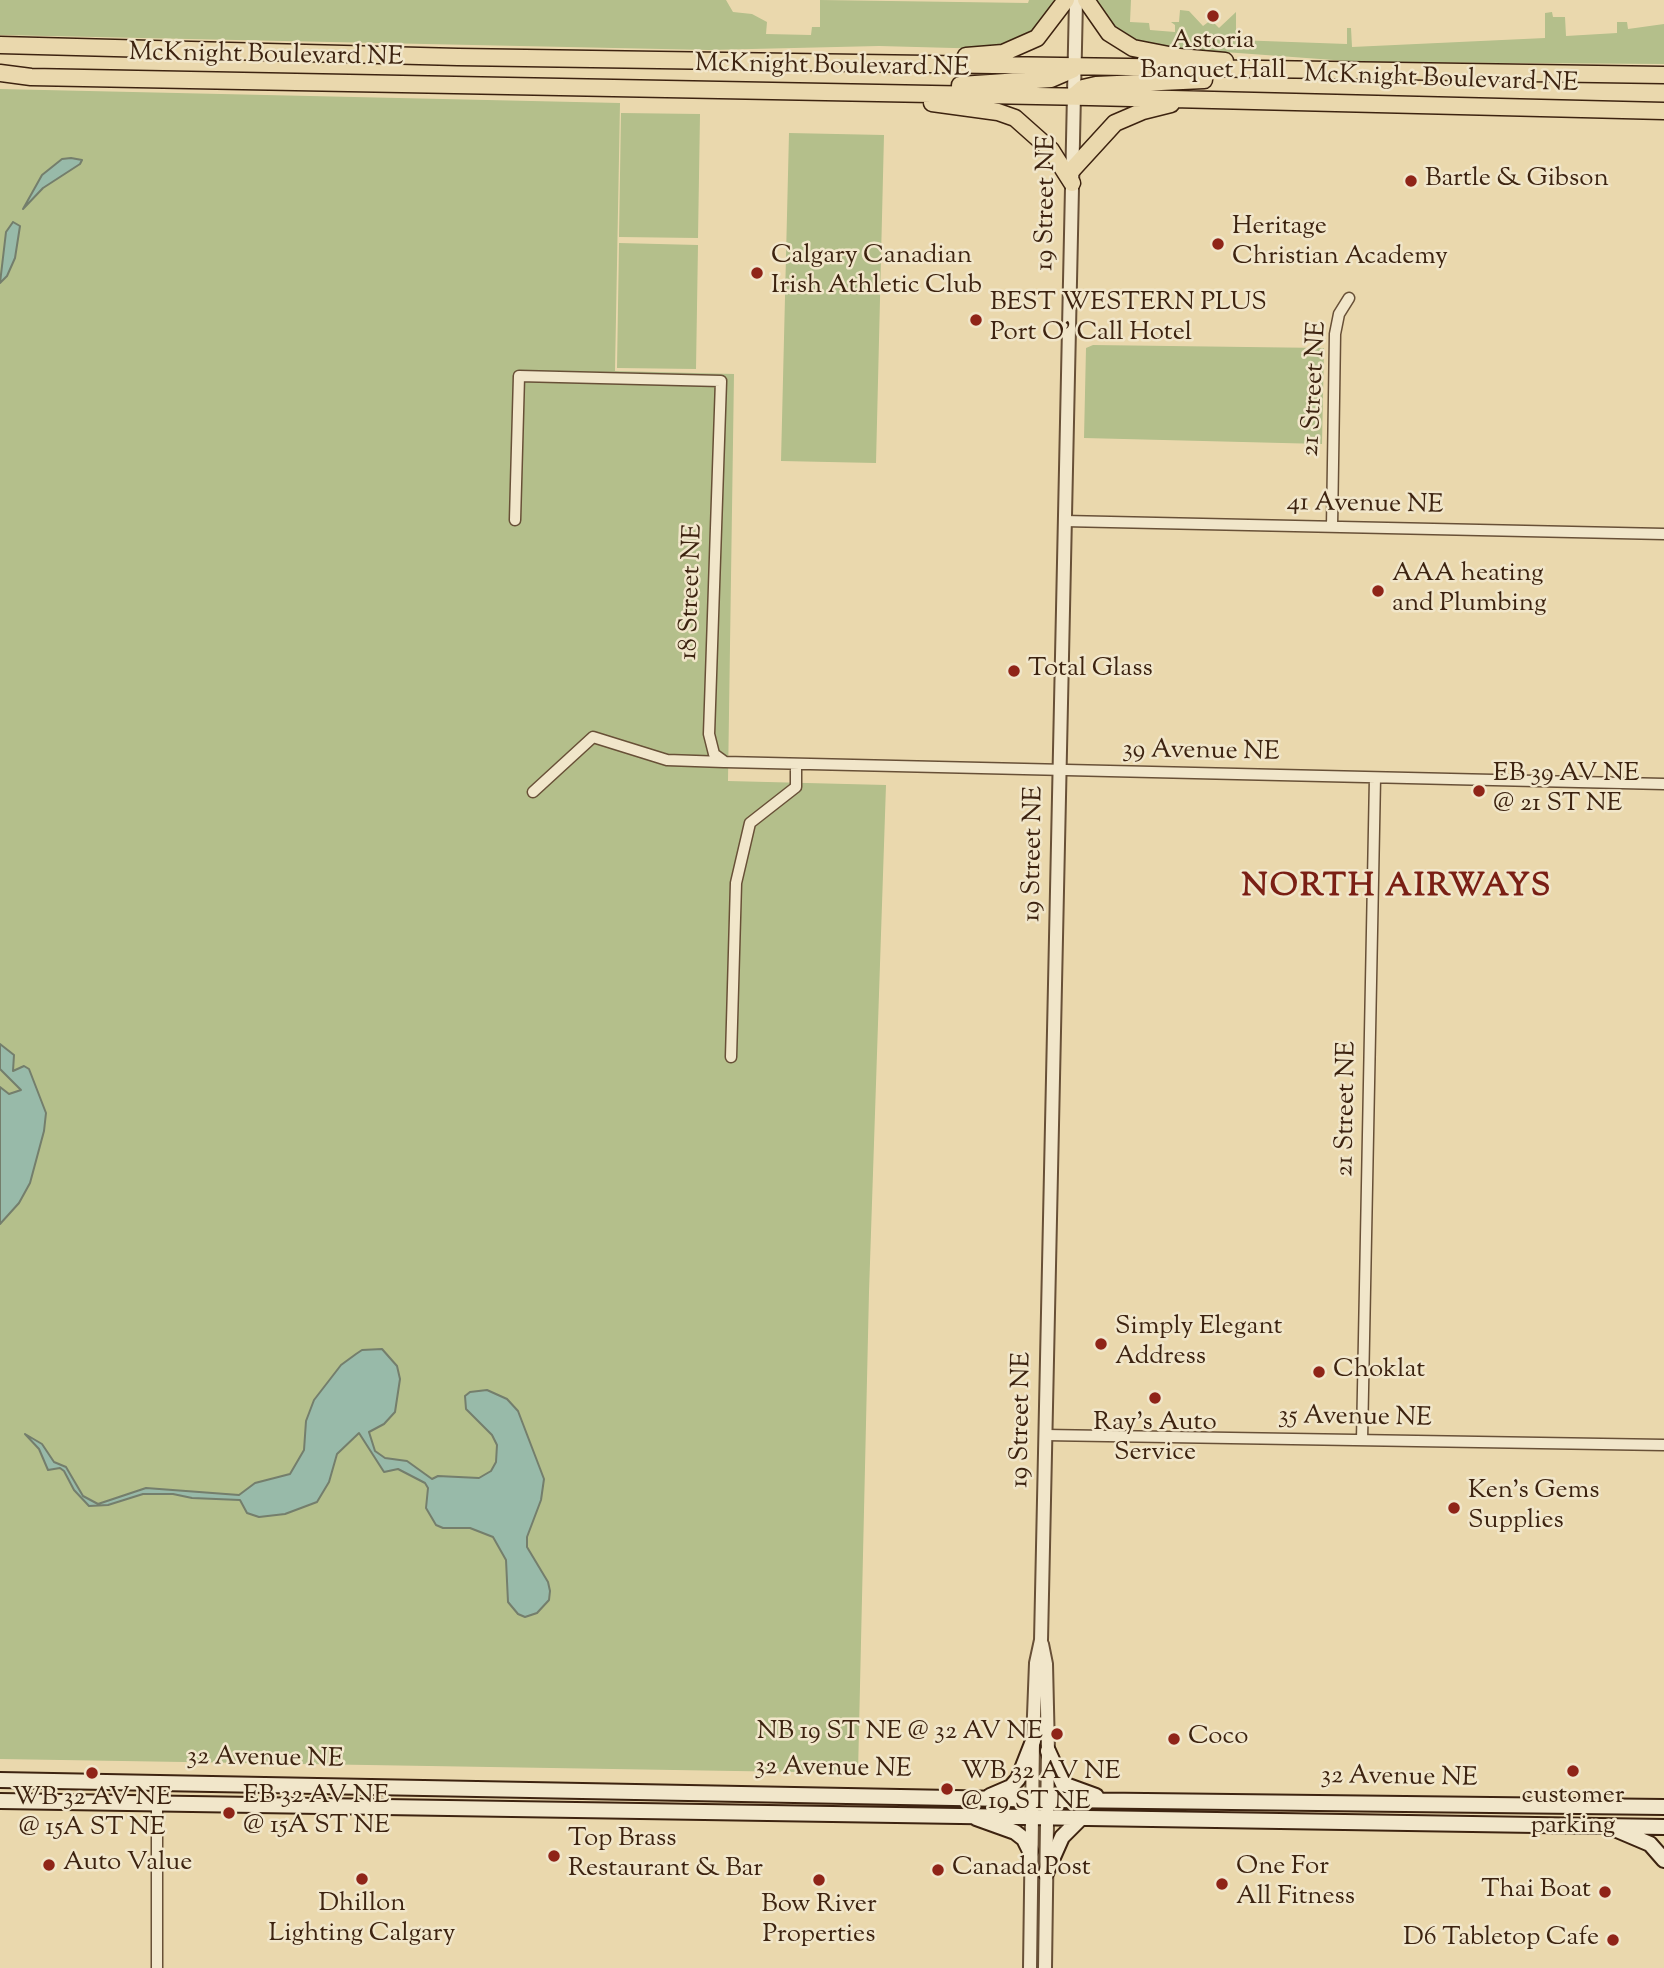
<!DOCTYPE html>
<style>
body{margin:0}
canvas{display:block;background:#ead8ad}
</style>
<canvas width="1664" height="1968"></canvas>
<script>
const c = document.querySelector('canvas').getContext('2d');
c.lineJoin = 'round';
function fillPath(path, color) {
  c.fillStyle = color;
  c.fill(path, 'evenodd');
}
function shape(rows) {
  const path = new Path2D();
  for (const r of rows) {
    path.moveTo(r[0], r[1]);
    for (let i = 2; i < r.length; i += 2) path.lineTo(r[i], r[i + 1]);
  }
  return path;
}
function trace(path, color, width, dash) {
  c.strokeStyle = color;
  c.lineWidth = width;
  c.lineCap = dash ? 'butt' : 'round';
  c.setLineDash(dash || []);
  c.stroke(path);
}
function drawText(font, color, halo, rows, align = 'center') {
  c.font = font + ' "Sorts Mill Goudy",serif';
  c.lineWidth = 5;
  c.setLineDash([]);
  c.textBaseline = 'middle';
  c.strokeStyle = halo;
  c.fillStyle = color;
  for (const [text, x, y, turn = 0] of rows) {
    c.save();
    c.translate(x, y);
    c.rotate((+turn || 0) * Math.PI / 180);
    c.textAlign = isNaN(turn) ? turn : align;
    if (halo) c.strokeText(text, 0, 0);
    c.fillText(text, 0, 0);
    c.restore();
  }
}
const green = shape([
 [0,0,726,0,733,12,752,14,767,22,766,34,811,35,812,27,820,27,820,0,1028,3,1029,0,1055,0,1047,17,1033,33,991,49,879,46,709,50,0,35],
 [1094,0,1131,0,1130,22,1149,23,1150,30,1175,32,1175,25,1171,22,1179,22,1180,10,1189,11,1203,26,1211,20,1219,28,1236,12,1236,40,1347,44,1347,28,1351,28,1352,47,1545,38,1545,13,1552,12,1553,17,1565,17,1566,36,1617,33,1617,22,1627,22,1628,29,1664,24,1664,64,1361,62,1156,47,1138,43,1114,31],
 [0,89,620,103,615,371,734,374,728,781,886,785,869,1292,858,1773,0,1759],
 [621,113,700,114,698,238,619,237],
 [789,133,884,135,876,463,781,461],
 [619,243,698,245,696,369,617,368],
 [1093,345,1324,348,1322,444,1084,438,1086,348]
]);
const water = shape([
 [71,158,82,160,80,164,43,188,23,209,42,175,62,159,71,158],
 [13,222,20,226,15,258,7,276,0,283,6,232,13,222],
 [0,1044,14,1055,13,1071,24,1066,29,1069,46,1113,44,1131,30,1183,19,1203,0,1224,0,1087,9,1094,21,1090,0,1069,0,1044],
 [382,1349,397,1366,400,1379,395,1412,384,1424,369,1432,375,1451,385,1458,407,1461,432,1479,438,1476,479,1478,491,1471,496,1462,497,1445,492,1435,466,1409,465,1396,470,1392,487,1390,507,1399,518,1411,544,1479,541,1500,527,1537,527,1547,548,1582,550,1591,549,1600,537,1613,525,1617,518,1614,508,1602,506,1560,493,1537,470,1528,443,1528,436,1525,426,1508,428,1488,425,1483,398,1469,384,1472,359,1433,337,1454,329,1482,317,1502,285,1514,259,1517,247,1513,240,1500,192,1498,173,1494,143,1494,108,1505,89,1506,74,1490,64,1471,60,1468,48,1470,39,1449,25,1434,42,1444,54,1462,66,1467,83,1496,98,1504,146,1488,239,1495,255,1483,290,1474,304,1450,306,1421,314,1400,341,1365,356,1354,362,1350,382,1349]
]);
const minor = shape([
 [515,520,519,376,721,381,709,734,714,754,725,762,1664,784],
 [1064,521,1664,534],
 [1332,527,1335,334,1339,314,1349,298],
 [533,792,593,737,667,760,724,762],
 [731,1057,736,883,750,823,796,787,796,765],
 [1045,1435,1664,1445],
 [1362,1440,1375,778],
 [157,1968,157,1784]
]);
const tertiary = shape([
 [1042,1644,1046,1664,1048,1751,1045,1968],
 [1030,1968,1033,1741,1036,1663,1041,1640,1076,0]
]);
const secondary = shape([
 [1048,1751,1063,1784,1096,1796],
 [0,1780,1059,1800,1664,1807],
 [990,1796,1011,1787,1018,1779,1033,1741],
 [0,1801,1664,1827],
 [976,1818,1015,1832,1024,1839,1030,1851],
 [1617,1830,1650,1844,1664,1860],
 [1046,1873,1062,1837,1081,1818]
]);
const primary = shape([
 [1086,0,1109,33,1133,48,1179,57,1225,61],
 [0,45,458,57,1664,75],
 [966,56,1003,53,1037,38,1066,0],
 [0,73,31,77,1090,97,1664,111],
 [960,85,1051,79,1072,70],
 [1075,95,1083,88,1096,85,1204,80],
 [932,103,998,112,1015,118,1051,150,1072,183],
 [1072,170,1115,123,1143,111,1171,104]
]);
const markers = [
 [1213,16,7,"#8f2418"],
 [1411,181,7,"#8f2418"],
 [1218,244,7,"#8f2418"],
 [757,273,7,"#8f2418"],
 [976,320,7,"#8f2418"],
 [1378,591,7,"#8f2418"],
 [1014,671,7,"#8f2418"],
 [1479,791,7,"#8f2418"],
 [1101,1344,7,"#8f2418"],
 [1319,1372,7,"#8f2418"],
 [1155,1398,7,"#8f2418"],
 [1454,1508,7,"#8f2418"],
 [1057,1734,7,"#8f2418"],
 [1174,1739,7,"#8f2418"],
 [1573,1771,7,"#8f2418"],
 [92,1773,7,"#8f2418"],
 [947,1789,7,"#8f2418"],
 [229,1813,7,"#8f2418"],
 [554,1856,7,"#8f2418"],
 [49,1865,7,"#8f2418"],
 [938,1870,7,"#8f2418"],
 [362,1879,7,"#8f2418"],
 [819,1880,7,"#8f2418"],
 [1222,1884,7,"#8f2418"],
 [1605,1892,7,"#8f2418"],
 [1613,1940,7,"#8f2418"]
];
const poiNames = [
 ["Astoria",1213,43,"center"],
 ["Banquet Hall",1213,73,"center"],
 ["Bartle & Gibson",1425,181],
 ["Heritage",1232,229],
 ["Christian Academy",1232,259],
 ["Calgary Canadian",771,258],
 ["Irish Athletic Club",771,288],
 ["BEST WESTERN PLUS",990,305],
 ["Port O' Call Hotel",990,335],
 ["AAA heating",1392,576],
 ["and Plumbing",1392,606],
 ["Total Glass",1028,671],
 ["EB 39 AV NE",1493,776],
 ["@ 21 ST NE",1493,806],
 ["Simply Elegant",1115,1329],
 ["Address",1115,1359],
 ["Choklat",1333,1372],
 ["Ray's Auto",1155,1425,"center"],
 ["Service",1155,1455,"center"],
 ["Ken's Gems",1468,1493],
 ["Supplies",1468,1523],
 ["NB 19 ST NE @ 32 AV NE",1043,1734,"right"],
 ["Coco",1188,1739],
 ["WB 32 AV NE",961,1774],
 ["@ 19 ST NE",961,1804],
 ["EB 32 AV NE",243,1798],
 ["@ 15A ST NE",243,1828],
 ["customer",1573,1798,"center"],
 ["parking",1573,1828,"center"],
 ["WB 32 AV NE",92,1800,"center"],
 ["@ 15A ST NE",92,1830,"center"],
 ["Top Brass",568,1841],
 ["Restaurant & Bar",568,1871],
 ["Auto Value",63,1865],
 ["One For",1236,1869],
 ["All Fitness",1236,1899],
 ["Canada Post",952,1870],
 ["Thai Boat",1591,1892,"right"],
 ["Dhillon",362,1906,"center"],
 ["Lighting Calgary",362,1936,"center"],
 ["Bow River",819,1907,"center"],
 ["Properties",819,1937,"center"],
 ["D6 Tabletop Cafe",1599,1940,"right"]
];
const streetNames = [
 ["McKnight Boulevard NE",266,57,1],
 ["McKnight Boulevard NE",832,68,1],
 ["McKnight Boulevard NE",1441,81,2],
 ["19 Street NE",1048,203,-89],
 ["21 Street NE",1316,389,-87],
 ["41 Avenue NE",1365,506,1],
 ["18 Street NE",693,592,-88],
 ["39 Avenue NE",1201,753,1],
 ["19 Street NE",1035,854,-89],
 ["21 Street NE",1348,1109,-89],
 ["35 Avenue NE",1355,1419,1],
 ["19 Street NE",1023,1420,-89],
 ["32 Avenue NE",265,1760,1],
 ["32 Avenue NE",833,1770,1],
 ["32 Avenue NE",1399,1779,1]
];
const districtNames = [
 ["NORTH AIRWAYS",1397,889]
];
fillPath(green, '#b4bf8b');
fillPath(water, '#98baa9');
trace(water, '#747e6c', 2);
trace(minor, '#685037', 13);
trace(tertiary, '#685037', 16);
trace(secondary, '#3d2310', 18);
trace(primary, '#3d2310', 19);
trace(minor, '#f1e6ca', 10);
trace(tertiary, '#f1e6ca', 12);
trace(secondary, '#f1e6ca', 14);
trace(primary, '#ead8ad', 16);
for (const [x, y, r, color] of markers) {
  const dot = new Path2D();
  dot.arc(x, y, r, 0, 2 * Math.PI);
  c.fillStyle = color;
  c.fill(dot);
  trace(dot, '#f1e6ca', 2.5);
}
drawText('26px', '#3d2310', '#f1e6ca', poiNames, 'left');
drawText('26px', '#3d2310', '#f1e6ca', streetNames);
c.letterSpacing = '2px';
drawText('bold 33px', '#7a1f14', '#f1e6ca', districtNames);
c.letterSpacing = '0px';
</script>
